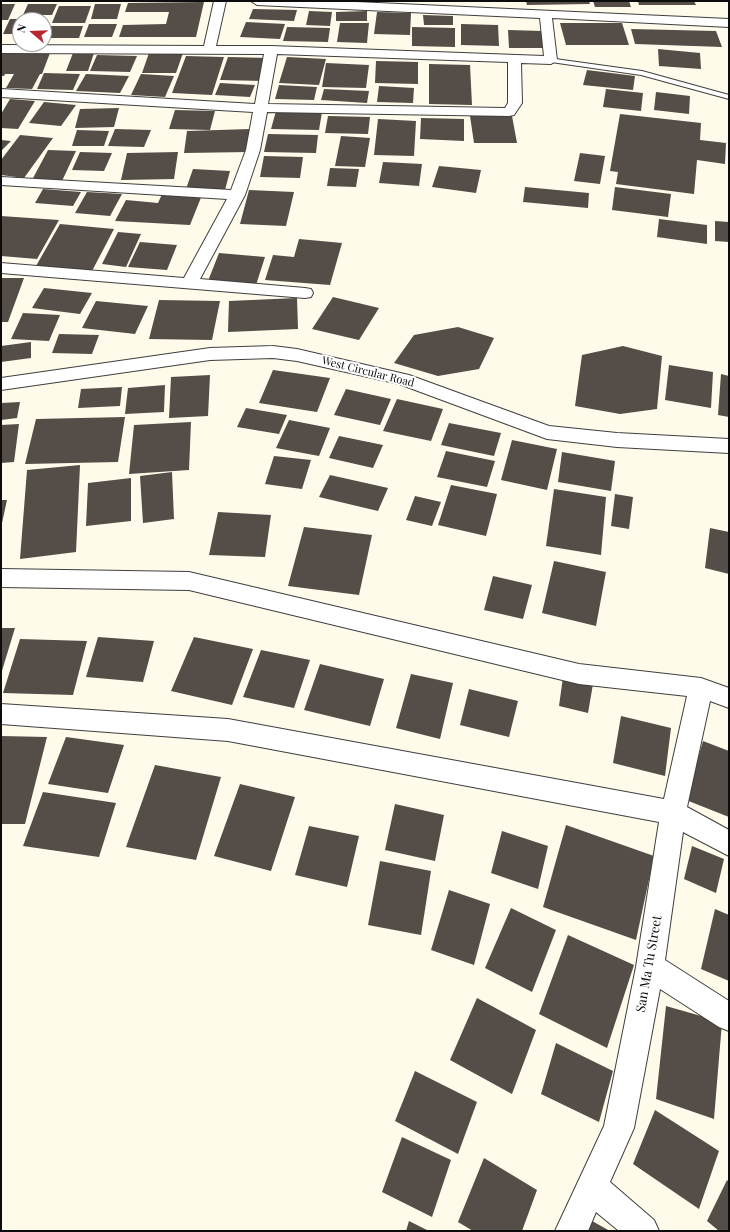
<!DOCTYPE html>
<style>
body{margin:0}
#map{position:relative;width:730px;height:1232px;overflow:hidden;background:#fffbea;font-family:"Playfair Display",serif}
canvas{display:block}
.frame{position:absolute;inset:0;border:2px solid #0c0c0c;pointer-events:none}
.north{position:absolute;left:12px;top:12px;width:40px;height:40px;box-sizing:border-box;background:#fff;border:1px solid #9e9e9e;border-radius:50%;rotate:289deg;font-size:11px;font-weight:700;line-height:16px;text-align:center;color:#0c0c0c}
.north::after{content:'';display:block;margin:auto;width:14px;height:18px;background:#b9262d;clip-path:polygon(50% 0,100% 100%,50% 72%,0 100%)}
</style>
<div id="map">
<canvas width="730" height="1232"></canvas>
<div class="frame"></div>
<div class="north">N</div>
</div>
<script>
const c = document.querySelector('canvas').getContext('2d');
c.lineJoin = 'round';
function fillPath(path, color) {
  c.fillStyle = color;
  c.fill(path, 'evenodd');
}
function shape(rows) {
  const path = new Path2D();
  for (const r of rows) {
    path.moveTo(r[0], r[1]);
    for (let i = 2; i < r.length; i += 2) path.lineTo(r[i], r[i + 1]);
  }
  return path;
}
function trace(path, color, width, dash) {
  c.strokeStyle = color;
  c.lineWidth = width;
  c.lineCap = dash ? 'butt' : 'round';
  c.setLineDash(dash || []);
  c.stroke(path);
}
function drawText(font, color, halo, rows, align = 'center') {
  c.font = font + ' "Playfair Display",serif';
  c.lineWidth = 4;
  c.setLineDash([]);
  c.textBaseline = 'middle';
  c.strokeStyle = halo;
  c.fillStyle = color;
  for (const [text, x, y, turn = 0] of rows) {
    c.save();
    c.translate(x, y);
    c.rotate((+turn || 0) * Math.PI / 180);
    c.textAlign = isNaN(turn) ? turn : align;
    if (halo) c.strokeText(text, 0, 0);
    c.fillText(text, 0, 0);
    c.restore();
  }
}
const building = shape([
 [526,1,589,1,590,4,527,5],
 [593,1,629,1,631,7,595,7],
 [638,1,694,1,696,5,639,5],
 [204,2,196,37,119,37,123,25,166,24,169,12,125,12,128,3],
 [1,4,15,4,8,20,1,20],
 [28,4,57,4,52,15,23,15],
 [95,4,121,4,117,19,91,19],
 [59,6,91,6,85,23,52,23],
 [253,9,297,10,294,21,249,19],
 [309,11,332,12,330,26,306,25],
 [367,11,367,21,336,21,336,12],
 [377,12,411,13,410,35,374,34],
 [423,15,453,16,453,25,424,25],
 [10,19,20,19,20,34,3,34],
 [246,22,285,24,280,39,240,37],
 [340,23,369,23,367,43,337,42],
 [560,23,622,23,629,45,566,45],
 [89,24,117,24,112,37,84,37],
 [461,24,498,25,499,46,461,45],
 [44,26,83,26,79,38,44,38],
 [287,27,330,28,328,42,283,41],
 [412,27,455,28,455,47,412,46],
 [631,29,716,31,722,47,635,44],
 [508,30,543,31,546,48,509,48],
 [658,49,700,53,701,69,659,66],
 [1,53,50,53,42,74,33,74,40,74,32,89,6,88,14,74,5,74,4,76,1,76],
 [73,53,94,53,88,71,66,71],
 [149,53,183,53,176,73,142,73],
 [97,55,137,56,130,72,90,71],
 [186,56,224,57,212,95,172,93],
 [228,57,269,58,263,81,220,80],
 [287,57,326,59,319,85,279,83],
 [376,61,418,62,418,84,375,83],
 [326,63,369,65,366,88,322,87],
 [429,64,470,65,472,105,429,104],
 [587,70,635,76,633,90,583,85],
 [44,73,80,74,73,90,37,89],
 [86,74,129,76,120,93,76,91],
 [141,74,174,76,165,97,131,95],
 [220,83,255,85,250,97,215,95],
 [279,85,317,87,314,100,275,99],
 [379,86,414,88,413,103,377,102],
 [324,89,369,91,367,103,321,100],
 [606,89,643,93,641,111,603,107],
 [656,92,690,96,689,114,654,110],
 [10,99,35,101,18,129,1,128,1,114],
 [44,102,76,105,61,126,29,123],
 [119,108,114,127,75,128,80,109],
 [175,110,215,111,210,130,169,129],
 [276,111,322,112,319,130,271,129],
 [620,114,701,123,700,140,726,143,725,164,697,160,694,194,616,184,618,172,610,171],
 [328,116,370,117,368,134,325,133],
 [470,116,512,116,517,143,474,143],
 [421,118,464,119,464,141,420,139],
 [378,119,416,121,414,156,374,155],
 [115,129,151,130,144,147,108,146],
 [250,129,249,152,184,153,187,131],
 [77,130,109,131,104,146,72,146],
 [268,134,318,135,316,153,264,152],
 [20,135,53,138,24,178,1,175,1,160],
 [341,136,370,138,365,167,335,166],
 [1,140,11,141,1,151],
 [48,150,76,151,62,181,32,180],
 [80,152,112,153,104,171,72,170],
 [178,152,174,179,121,180,127,153],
 [580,153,605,156,600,184,574,181],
 [264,156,303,157,300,178,260,177],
 [383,162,422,164,419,186,379,183],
 [439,166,481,170,476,193,432,187],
 [330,168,359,169,356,187,327,186],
 [193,169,230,171,225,190,186,189],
 [525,187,589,193,588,208,523,202],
 [615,187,671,194,668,217,612,210],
 [43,189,81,192,73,206,35,203],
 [249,190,294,192,286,226,240,224],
 [87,192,122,194,110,216,75,213],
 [163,192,202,195,190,225,115,221,126,200,158,203],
 [1,216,59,220,37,259,1,256],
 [659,219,707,225,707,244,657,237],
 [715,221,729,222,729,242,715,241],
 [60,224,114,229,92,271,36,266],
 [118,232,141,234,126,267,102,264],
 [299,239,342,243,330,285,265,280,273,255,294,257],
 [140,242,177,245,167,270,128,267],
 [219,253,265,257,256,285,208,281],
 [1,278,24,278,8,322,1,322],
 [44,288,92,293,80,314,32,308],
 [333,297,379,308,359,340,312,329],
 [297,298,298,329,228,332,229,301],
 [159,300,220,301,212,340,149,339],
 [96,301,148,306,135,334,82,328],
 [23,313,60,315,49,341,11,339],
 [458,327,494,338,479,369,438,376,394,363,414,335],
 [59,334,99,335,92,354,52,353],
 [31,342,31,358,1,362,1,346],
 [623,346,662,356,657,409,620,414,575,406,582,355],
 [669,365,713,372,711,408,665,400],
 [273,370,330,378,317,412,259,403],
 [721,374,729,376,729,417,718,415],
 [210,375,208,416,169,418,171,377],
 [165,385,164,412,125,414,128,388],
 [122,387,120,406,78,408,81,389],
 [346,389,391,399,380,425,334,415],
 [397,399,443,409,431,441,383,431],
 [20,402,17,418,1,420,1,403],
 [246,408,287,415,279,434,237,427],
 [125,417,118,462,25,464,36,419],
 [289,420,330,428,319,456,276,448],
 [191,422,189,470,129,474,134,425],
 [449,423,501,433,494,456,441,445],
 [19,424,14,462,1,463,1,425],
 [339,436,383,445,373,468,329,458],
 [512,440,557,449,547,490,501,480],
 [446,451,495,461,487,487,437,477],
 [562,452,615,461,611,491,558,482],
 [274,456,311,460,302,489,265,484],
 [80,465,76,552,20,559,27,470],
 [172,472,174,519,143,523,140,476],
 [330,475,388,488,378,511,319,497],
 [131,478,131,521,86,526,88,483],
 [451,485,497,494,486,536,438,525],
 [554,489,606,497,601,555,546,546],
 [615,494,633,497,629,529,611,526],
 [415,496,441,502,432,526,406,520],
 [1,500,7,500,2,523,1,523],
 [218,512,271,515,265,557,209,555],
 [304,527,372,535,359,595,288,586],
 [710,528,729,532,729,574,705,568],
 [554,561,606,572,596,626,542,613],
 [493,576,532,585,523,619,484,610],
 [1,628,15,628,1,674],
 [98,637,154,641,143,682,86,677],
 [194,637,253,649,232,705,171,691],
 [20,639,87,641,73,695,3,693],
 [261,650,310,660,294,708,243,697],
 [320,664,384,679,370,726,304,710],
 [411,674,453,683,440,739,396,728],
 [563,677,593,684,588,713,559,706],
 [469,689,518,701,509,737,460,725],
 [621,716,671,728,665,776,613,763],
 [1,736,47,737,25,824,1,824],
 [66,737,124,745,108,793,48,784],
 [703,741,729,751,729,817,686,800],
 [155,765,221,777,196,860,126,847],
 [240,784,295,797,271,871,214,856],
 [43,792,116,803,99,857,23,846],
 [395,804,444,815,435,861,385,850],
 [566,825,654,856,636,940,543,907],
 [309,826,359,836,347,887,295,875],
 [502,831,548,846,538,889,491,873],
 [692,846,724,859,716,893,684,879],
 [380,861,431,871,421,935,368,925],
 [449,890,490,904,474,965,431,950],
 [511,908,556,930,532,992,485,968],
 [715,909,729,915,729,981,701,969],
 [568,935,634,965,607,1048,539,1014],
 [477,998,536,1030,512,1094,450,1060],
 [666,1006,722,1022,714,1119,656,1099],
 [556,1043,613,1071,599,1122,541,1094],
 [415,1071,477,1102,458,1154,395,1121],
 [655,1110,719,1151,699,1209,633,1164],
 [402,1137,451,1160,432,1217,382,1192],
 [484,1158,537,1190,522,1231,473,1231,458,1222],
 [727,1180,729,1182,729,1231,719,1231,707,1221],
 [585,1217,610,1231,580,1231],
 [409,1221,429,1231,406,1231]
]);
const service = shape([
 [548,58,642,71,729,95,729,99,641,75,551,62,547,60,548,58]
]);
const minor = shape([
 [214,1,226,1,216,46,271,46,544,56,540,18,257,5,251,1,334,1,729,19,729,27,552,18,557,60,551,64,521,63,522,103,514,115,509,116,267,112,260,150,245,195,200,279,305,288,311,289,313,293,311,297,305,298,1,273,1,263,184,278,227,199,1,185,1,177,231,190,246,150,253,112,1,97,1,89,255,104,264,54,1,53,1,45,204,46,214,1],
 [277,54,508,62,508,103,505,108,268,104,277,54],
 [1,569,189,572,579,664,701,678,729,688,729,708,710,701,687,807,729,830,729,856,683,832,665,960,729,1001,729,1031,719,1027,660,989,634,1128,610,1182,654,1220,659,1231,619,1231,596,1212,588,1231,555,1231,604,1126,636,967,659,822,228,741,1,724,1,704,228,719,664,799,687,696,579,684,189,590,1,587,1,569]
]);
const tertiary = shape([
 [273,346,297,349,409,375,549,426,617,433,729,439,729,453,617,447,547,439,399,384,297,361,273,358,210,360,1,390,1,378,210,348,273,346]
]);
const streetNames = [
 ["West Circular Road",368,372,14]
];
const nearStreetnames = [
 ["San Ma Tu Street",649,964,-80]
];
fillPath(building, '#544d48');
trace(service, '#3f3f3f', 2);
trace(minor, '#3f3f3f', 2);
trace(tertiary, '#3f3f3f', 2);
fillPath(service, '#fff');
fillPath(minor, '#fff');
fillPath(tertiary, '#fff');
drawText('11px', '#0c0c0c', '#fff', streetNames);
drawText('13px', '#0c0c0c', '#fff', nearStreetnames);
</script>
